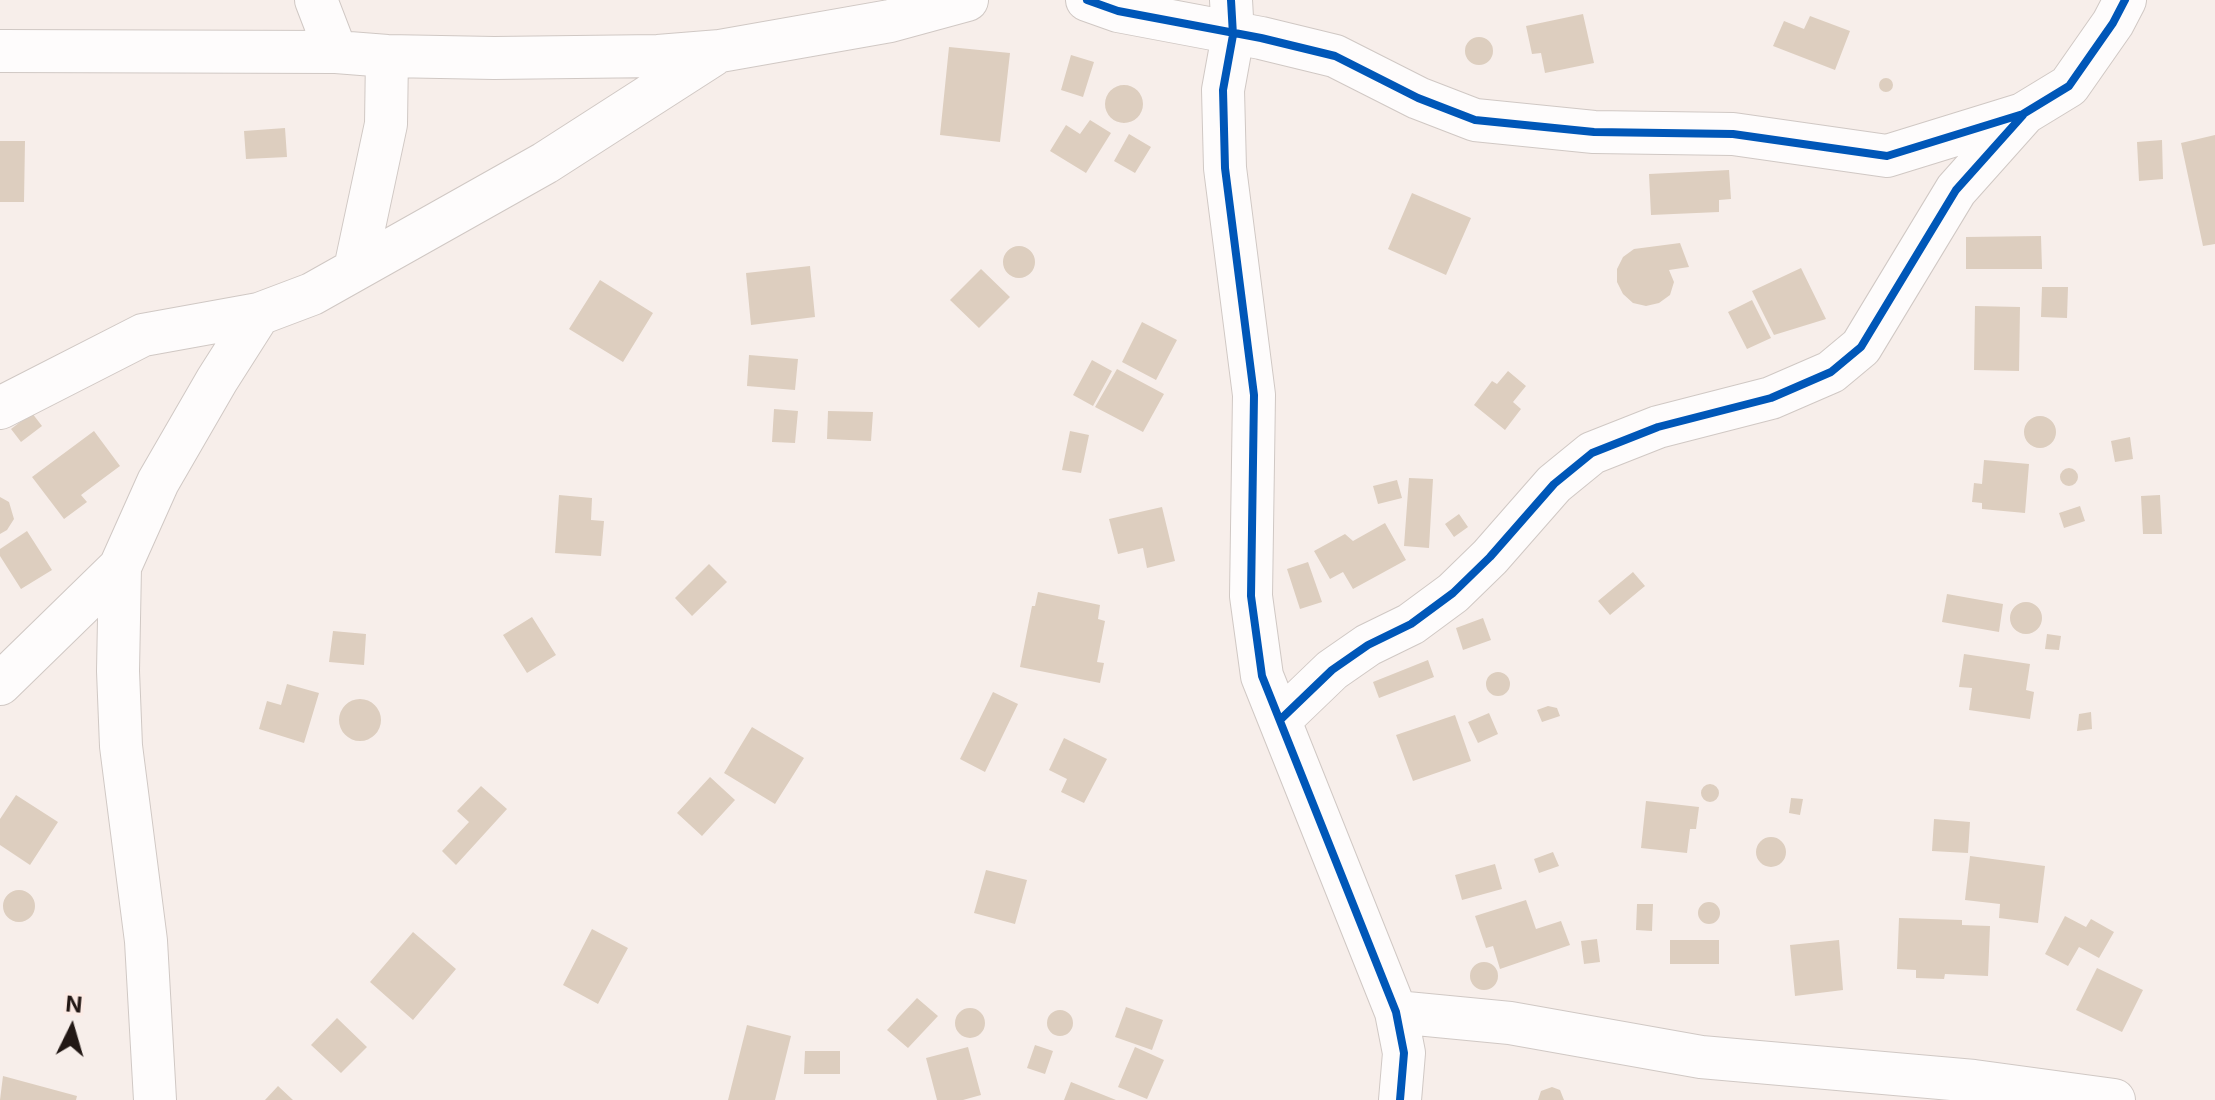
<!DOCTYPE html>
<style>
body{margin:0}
#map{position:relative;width:2215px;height:1100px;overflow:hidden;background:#f7eeea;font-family:Inter,sans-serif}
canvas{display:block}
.north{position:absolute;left:32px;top:988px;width:80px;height:80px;-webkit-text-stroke:6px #fcebe5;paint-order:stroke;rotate:5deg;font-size:22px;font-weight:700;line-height:32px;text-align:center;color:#221815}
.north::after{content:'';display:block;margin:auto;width:28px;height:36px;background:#221815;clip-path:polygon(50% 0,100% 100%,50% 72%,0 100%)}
</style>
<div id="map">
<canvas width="2215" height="1100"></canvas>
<div class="north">N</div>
</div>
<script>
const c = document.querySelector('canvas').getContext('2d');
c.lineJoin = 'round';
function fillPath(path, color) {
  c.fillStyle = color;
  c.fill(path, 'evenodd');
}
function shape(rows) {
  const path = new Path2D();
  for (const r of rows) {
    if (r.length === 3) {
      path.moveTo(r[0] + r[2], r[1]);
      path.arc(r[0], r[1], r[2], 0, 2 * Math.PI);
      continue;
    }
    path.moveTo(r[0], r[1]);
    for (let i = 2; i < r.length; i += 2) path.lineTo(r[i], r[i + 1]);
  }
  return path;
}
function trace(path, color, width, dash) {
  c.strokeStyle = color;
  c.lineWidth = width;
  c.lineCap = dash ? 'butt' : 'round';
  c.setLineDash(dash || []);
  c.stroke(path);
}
const building = shape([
 [1583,14,1594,63,1545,73,1541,53,1532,54,1526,26],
 [1810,16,1850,31,1835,70,1773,46,1784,21,1804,29],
 [1479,51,14],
 [949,47,1010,53,1000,142,940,135],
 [1071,55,1094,62,1083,97,1061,90],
 [1886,85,7],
 [1124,104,19],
 [1090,120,1111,133,1086,173,1050,151,1066,125,1080,134],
 [285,128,287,157,246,159,244,131],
 [1129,134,1151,147,1135,173,1114,161],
 [2215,135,2215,244,2203,246,2181,143],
 [2162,140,2163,179,2139,181,2137,142],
 [0,141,25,141,24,202,0,202],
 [1729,170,1731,199,1719,200,1719,212,1651,215,1649,174],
 [1412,193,1471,218,1446,275,1388,249],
 [2041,236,2042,269,1966,269,1966,237],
 [1680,243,1689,267,1669,270,1674,282,1670,295,1659,303,1646,306,1633,303,1623,294,1617,282,1617,269,1623,257,1634,249],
 [1019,262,16],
 [810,266,815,317,751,325,746,273],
 [1801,268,1826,319,1774,335,1752,291],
 [981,269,1010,297,979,328,950,300],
 [600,280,653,313,623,362,569,329],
 [2042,287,2068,287,2067,318,2041,317],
 [1752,300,1771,338,1747,349,1728,312],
 [1975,306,2020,307,2019,371,1974,370],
 [1142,322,1177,340,1156,380,1122,362],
 [749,355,798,359,795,390,747,386],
 [1092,360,1112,371,1093,406,1073,395],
 [1117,369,1164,394,1143,432,1095,407],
 [1508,371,1526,386,1513,402,1521,409,1505,430,1474,405,1492,381,1497,384],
 [774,409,798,411,795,443,772,442],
 [828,411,873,412,871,441,827,439],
 [32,413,42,426,21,442,11,429],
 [2040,432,16],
 [94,431,120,466,81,495,87,502,64,519,32,477],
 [1070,431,1089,435,1081,473,1062,470],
 [2130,437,2133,459,2115,462,2111,441],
 [1984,460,2029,464,2025,513,1982,509,1982,503,1972,502,1974,483,1982,484],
 [2069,477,9],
 [1409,478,1433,479,1429,548,1404,546],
 [1397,480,1402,498,1378,504,1373,486],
 [559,495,592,498,591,520,604,521,601,556,555,553],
 [2160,495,2162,534,2143,534,2141,496],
 [0,497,9,502,14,519,7,530,0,534],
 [2080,506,2085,521,2064,528,2059,513],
 [1162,507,1175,561,1147,568,1143,548,1118,554,1109,519],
 [1459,514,1468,527,1454,537,1445,524],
 [1385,523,1406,560,1353,589,1343,572,1330,579,1314,551,1345,534,1353,541],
 [27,531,52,570,21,589,0,556,0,549],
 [1308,562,1322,602,1300,609,1287,569],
 [709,564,727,582,692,616,675,598],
 [1633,572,1645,586,1610,615,1598,601],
 [1038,592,1100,605,1098,619,1105,621,1097,662,1104,663,1100,683,1020,667,1032,606,1035,606],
 [1947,594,2003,604,1999,632,1942,622],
 [2026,618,16],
 [532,617,556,655,527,673,503,635],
 [1483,618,1491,640,1463,650,1456,628],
 [333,631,366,634,364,665,329,662],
 [2047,634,2061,636,2059,650,2045,649],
 [1964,654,2030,664,2026,690,2034,692,2030,719,1969,710,1972,688,1959,687],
 [1428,660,1434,677,1379,698,1373,682],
 [1498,684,12],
 [287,684,319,693,304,743,259,729,267,701,281,705],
 [993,692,1018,704,985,772,960,759],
 [360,720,21],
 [1548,706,1557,708,1560,716,1542,722,1537,710],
 [2091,712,2092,729,2077,731,2079,714],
 [1489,713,1498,734,1478,743,1468,722],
 [1455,715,1471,761,1413,781,1396,735],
 [752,727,804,758,775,804,724,773],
 [1064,738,1107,759,1084,803,1061,792,1067,779,1049,770],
 [710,777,735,800,702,836,677,813],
 [1710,793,9],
 [481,786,507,809,456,865,442,851,469,822,457,811],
 [16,795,58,822,30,865,0,845,0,819],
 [1791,798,1803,799,1800,815,1789,813],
 [1646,801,1699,807,1696,829,1690,829,1687,853,1641,848],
 [1934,819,1970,822,1968,853,1932,851],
 [1771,852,15],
 [1553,852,1559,866,1539,873,1534,859],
 [1970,856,2045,866,2038,923,1999,918,2000,904,1965,900],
 [1495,864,1502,889,1462,900,1455,875],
 [986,870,1027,880,1015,924,974,913],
 [19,906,16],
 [1526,900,1536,929,1561,921,1570,945,1500,969,1493,946,1486,948,1475,916],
 [1709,913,11],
 [1637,904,1653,904,1652,931,1636,930],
 [2065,916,2086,927,2091,919,2114,932,2099,958,2079,947,2068,966,2045,954],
 [1899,918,1962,920,1962,925,1990,926,1988,976,1945,974,1944,979,1916,978,1916,970,1897,969],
 [592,929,628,948,598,1004,563,985],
 [413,932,456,969,413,1020,370,982],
 [1597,939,1600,962,1584,964,1581,941],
 [1670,940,1719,940,1719,964,1670,964],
 [1839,940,1843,990,1795,996,1790,945],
 [1484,976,14],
 [2097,968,2143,990,2122,1032,2076,1010],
 [917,998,938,1016,908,1048,887,1030],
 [1126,1007,1163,1020,1152,1050,1115,1037],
 [970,1023,15],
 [1060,1023,13],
 [337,1018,367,1047,341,1073,311,1045],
 [747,1025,791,1036,775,1100,728,1100],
 [1035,1045,1053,1051,1045,1074,1027,1068],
 [968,1047,981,1095,963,1100,937,1100,926,1058],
 [1135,1047,1164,1060,1147,1099,1118,1087],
 [805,1051,840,1051,840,1074,804,1074],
 [3,1076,77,1096,76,1100,0,1100],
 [1071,1082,1116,1100,1064,1100],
 [278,1086,293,1100,265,1100],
 [1552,1087,1560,1090,1564,1100,1538,1100,1541,1091]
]);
const minor = shape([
 [316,0,336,52],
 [1087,0,1118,11,1261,38,1335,56,1418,98,1475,120,1594,132,1733,134,1887,156,2023,114,2069,86,2113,23,2125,0],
 [1231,0,1233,35,1223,90,1225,168,1254,395,1251,596,1262,676,1396,1012,1404,1053,1400,1100],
 [0,51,336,52,387,56,494,58,658,56,720,51,890,21,967,0],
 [355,269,386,124,387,56],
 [0,408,143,335,259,314,312,294,545,163,713,55],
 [0,684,120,567],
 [1281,719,1332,670,1368,645,1411,624,1453,593,1490,557,1554,484,1592,453,1658,427,1771,398,1831,372,1861,347,1956,190,2022,116],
 [1396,1012,1510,1023,1701,1057,1974,1081,2114,1100],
 [155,1100,146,941,121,746,118,671,120,567,158,482,217,380,259,314]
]);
const cycleway = shape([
 [1087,0,1118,11,1261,38,1335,56,1418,98,1475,120,1594,132,1733,134,1887,156,2023,114,2069,86,2113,23,2125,0],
 [1231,0,1233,35,1223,90,1225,168,1254,395,1251,596,1262,676,1396,1012,1404,1053,1400,1100],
 [1281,719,1332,670,1368,645,1411,624,1453,593,1490,557,1554,484,1592,453,1658,427,1771,398,1831,372,1861,347,1956,190,2023,115]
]);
fillPath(building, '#ddcebf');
trace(minor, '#d0c8c4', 44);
trace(minor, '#fefcfc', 42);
trace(cycleway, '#0057b8', 8);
</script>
